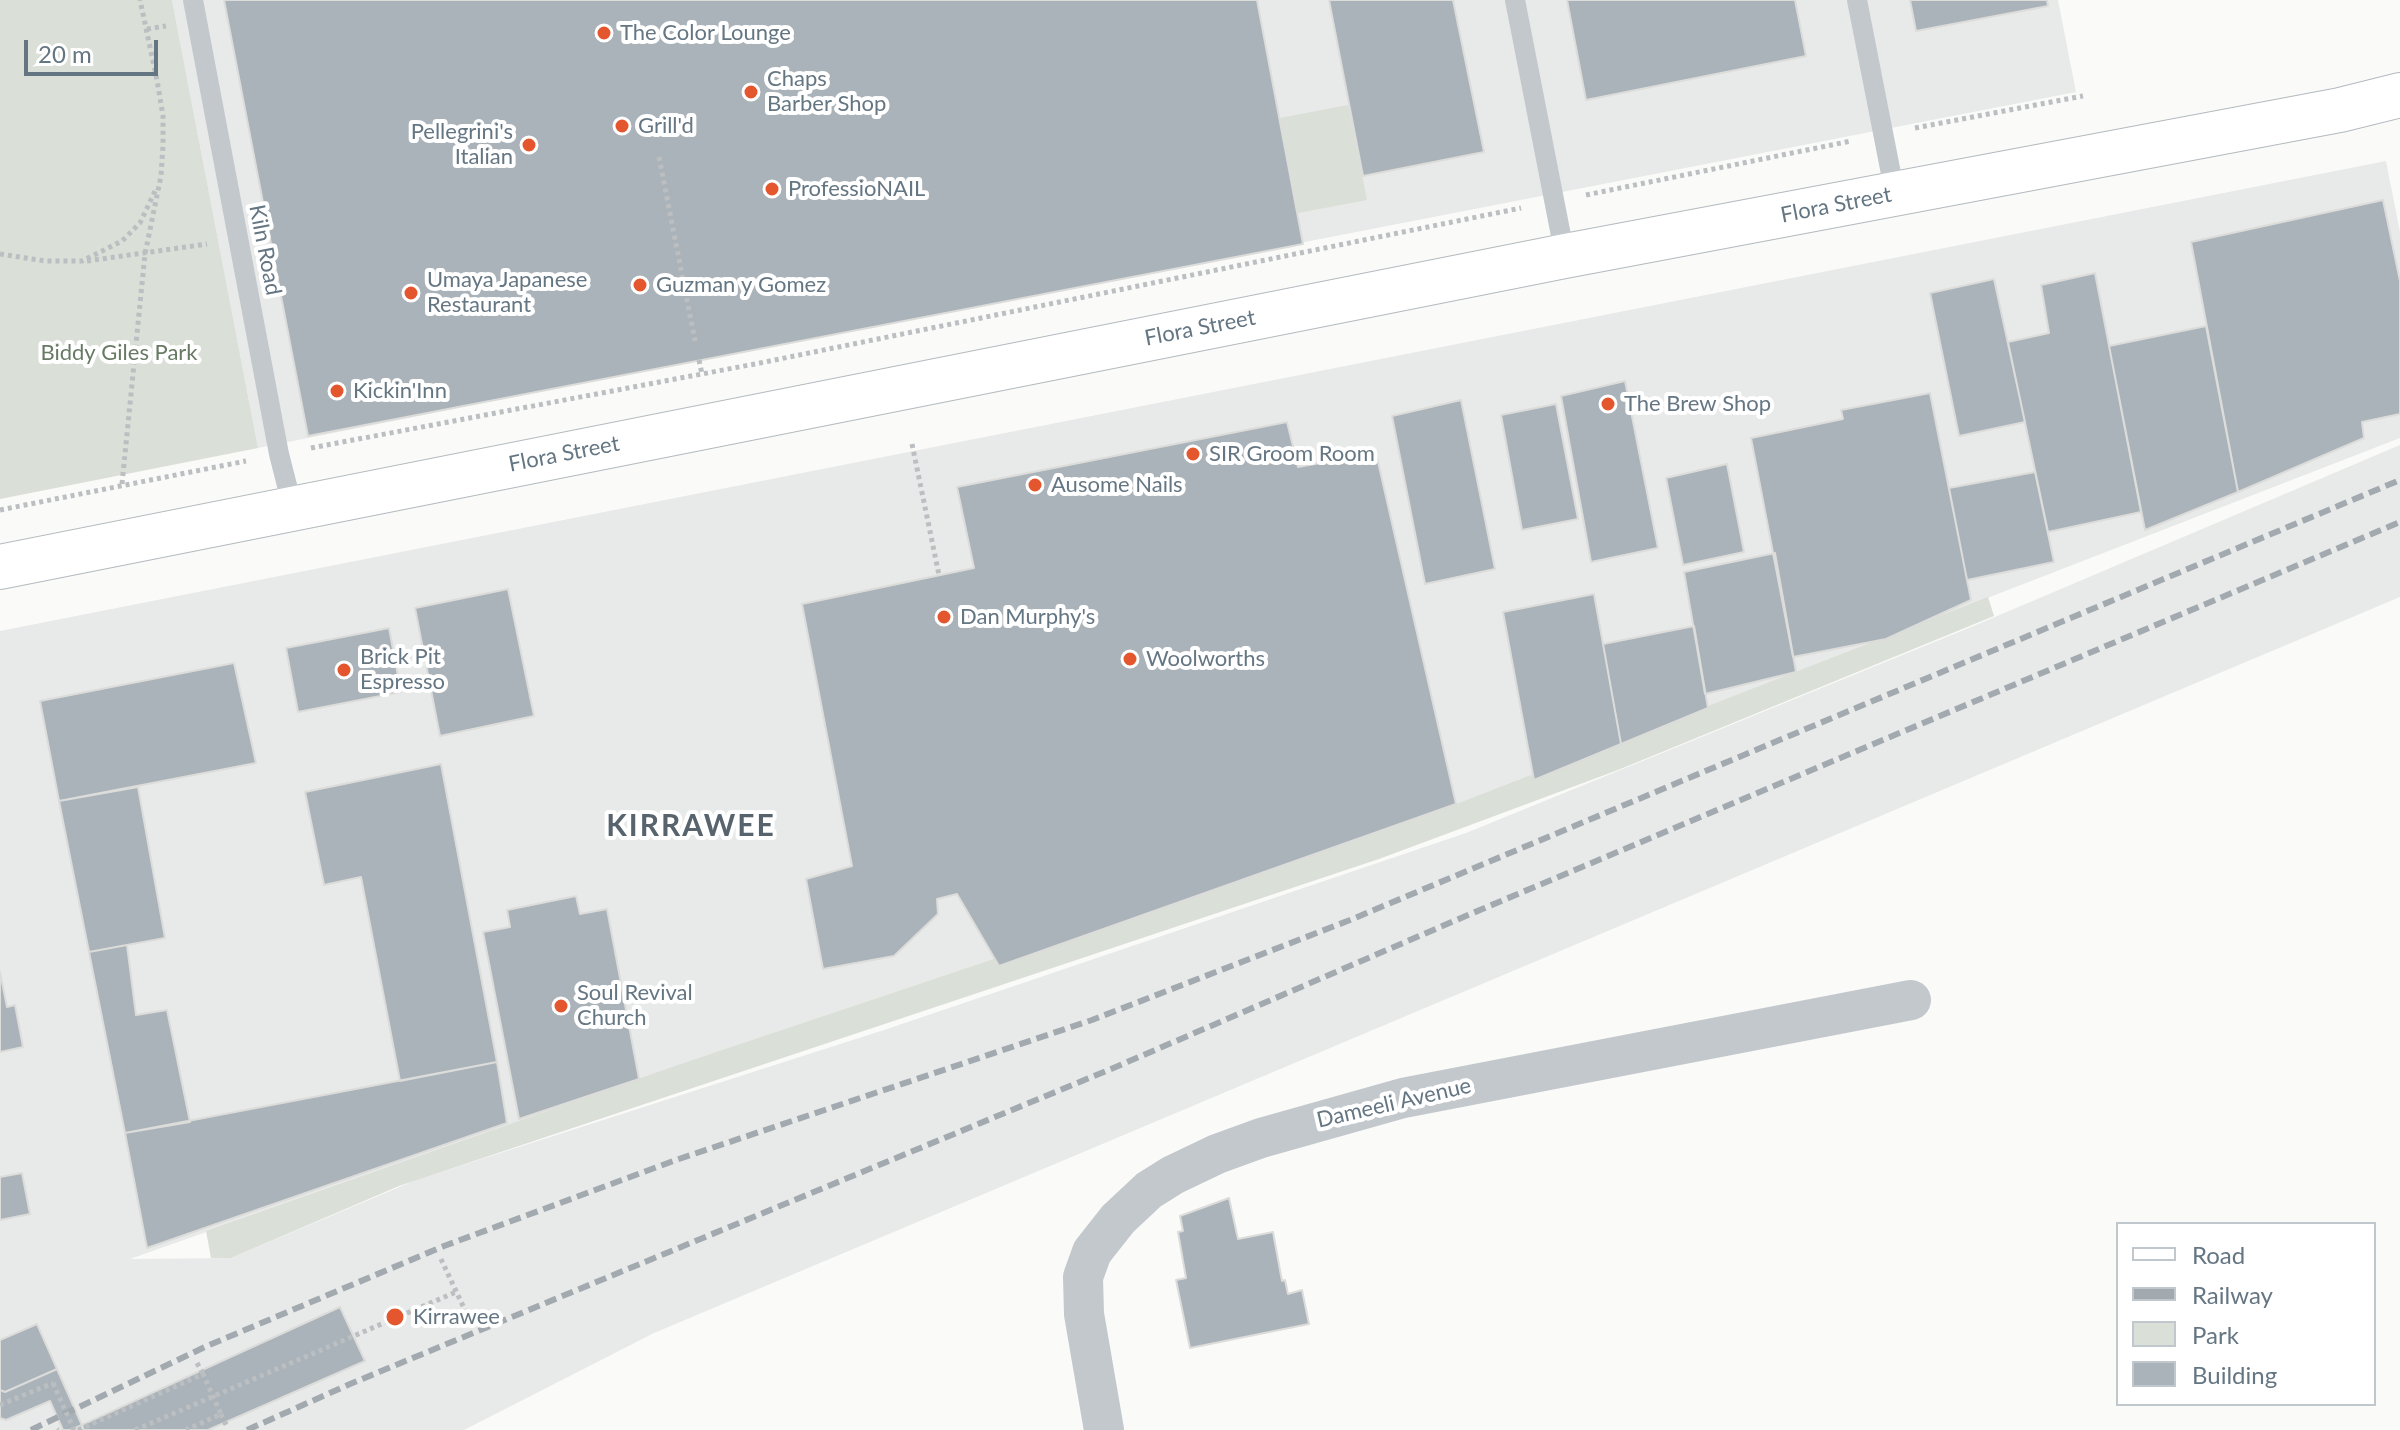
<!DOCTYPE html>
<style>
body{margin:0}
#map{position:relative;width:2400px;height:1430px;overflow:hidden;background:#fafaf8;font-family:Lato,sans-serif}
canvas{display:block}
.legend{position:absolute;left:2116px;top:1222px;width:260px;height:184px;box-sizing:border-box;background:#fff;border:2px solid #c1c8cd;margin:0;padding:10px 14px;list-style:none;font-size:24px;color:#657683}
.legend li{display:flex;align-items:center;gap:16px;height:40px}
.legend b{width:40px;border:2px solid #c1c8cd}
.scale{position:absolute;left:24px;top:40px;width:134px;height:36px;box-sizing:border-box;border:4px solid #657683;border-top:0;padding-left:10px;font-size:24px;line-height:28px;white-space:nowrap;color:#657683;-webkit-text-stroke:6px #fff;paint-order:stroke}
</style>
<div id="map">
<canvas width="2400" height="1430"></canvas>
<ul class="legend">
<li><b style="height:10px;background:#fff"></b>Road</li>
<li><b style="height:10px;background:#a2aab0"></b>Railway</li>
<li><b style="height:22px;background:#dadfd7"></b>Park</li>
<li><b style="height:22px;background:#aab3b9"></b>Building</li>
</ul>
<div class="scale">20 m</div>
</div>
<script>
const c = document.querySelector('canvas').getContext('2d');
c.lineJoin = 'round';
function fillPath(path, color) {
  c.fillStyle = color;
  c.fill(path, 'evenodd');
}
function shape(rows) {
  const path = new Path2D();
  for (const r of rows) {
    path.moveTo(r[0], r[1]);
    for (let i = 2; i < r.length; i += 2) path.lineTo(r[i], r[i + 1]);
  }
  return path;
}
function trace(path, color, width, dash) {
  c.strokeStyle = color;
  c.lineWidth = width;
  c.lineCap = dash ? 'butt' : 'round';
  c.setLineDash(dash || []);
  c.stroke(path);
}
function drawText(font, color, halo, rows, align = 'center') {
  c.font = font + ' Lato,sans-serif';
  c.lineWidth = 8;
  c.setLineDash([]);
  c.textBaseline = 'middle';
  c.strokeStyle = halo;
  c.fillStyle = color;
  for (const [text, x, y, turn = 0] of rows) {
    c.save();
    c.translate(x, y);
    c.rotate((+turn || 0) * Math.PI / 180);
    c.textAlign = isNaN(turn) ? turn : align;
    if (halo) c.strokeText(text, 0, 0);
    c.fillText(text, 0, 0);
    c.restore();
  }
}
const built = shape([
 [172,0,2058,0,2076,92,688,362,258,448],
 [2386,161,2400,232,2400,438,1456,804,683,1063,130,1259,231,1258,416,1180,887,1029,1466,833,1976,625,2400,445,2400,597,654,1333,464,1430,0,1430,0,631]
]);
const green = shape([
 [0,0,172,0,258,448,0,499],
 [1348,105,1367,200,1298,213,1280,118],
 [1988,597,1994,616,1618,770,1379,859,399,1186,231,1258,211,1258,206,1231,683,1063,1456,804]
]);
const building = shape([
 [224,0,1257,0,1303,244,308,436,224,0],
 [1329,0,1453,0,1484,152,1363,176,1329,0],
 [1567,0,1795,0,1806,56,1586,100,1567,0],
 [1910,0,2047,0,2048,6,1916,31,1910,0],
 [2383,200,2400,281,2400,414,2362,422,2364,438,2238,492,2191,242,2383,200],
 [2095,273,2141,512,2048,532,2008,342,2049,333,2041,285,2095,273],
 [1994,279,2025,422,1959,436,1930,293,1994,279],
 [2206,326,2238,492,2145,530,2109,346,2206,326],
 [1625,381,1658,548,1591,562,1561,396,1625,381],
 [1930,393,1971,600,1886,639,1793,657,1751,438,1843,419,1841,410,1930,393],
 [1461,400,1495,569,1425,584,1392,416,1461,400],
 [1556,404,1578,519,1522,530,1501,415,1556,404],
 [1287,422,1298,467,1376,453,1456,804,999,966,957,894,937,899,938,914,894,956,823,969,806,879,852,866,802,604,974,568,957,487,1287,422],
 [1727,464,1744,552,1683,565,1666,478,1727,464],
 [2035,472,2054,562,1967,580,1949,488,2035,472],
 [1775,553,1796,672,1705,694,1684,572,1775,553],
 [508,589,534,716,440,736,415,608,508,589],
 [1594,594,1621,744,1534,780,1503,612,1594,594],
 [1694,626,1708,708,1621,744,1603,644,1694,626],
 [389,628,401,692,298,712,286,648,389,628],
 [234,663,256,763,59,801,40,701,234,663],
 [441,764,497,1062,400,1081,361,877,324,885,305,792,441,764],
 [138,787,165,938,89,952,59,801,138,787],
 [576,896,580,914,607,909,639,1079,519,1119,483,932,510,927,507,910,576,896],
 [127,945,136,1015,167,1010,190,1122,125,1133,89,952,127,945],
 [0,972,7,1007,15,1005,23,1047,0,1052,0,972],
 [497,1062,507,1123,147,1248,125,1133,497,1062],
 [22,1173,30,1214,0,1220,0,1177,22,1173],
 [1229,1198,1238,1239,1273,1232,1282,1281,1285,1280,1288,1294,1302,1290,1309,1324,1190,1348,1176,1280,1186,1278,1178,1232,1183,1231,1180,1216,1229,1198],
 [340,1307,365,1361,208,1430,71,1430,340,1307],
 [37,1324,57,1369,5,1392,0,1390,0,1340,37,1324],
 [57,1369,84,1430,63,1430,50,1401,6,1420,0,1418,0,1390,5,1392,57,1369]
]);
const path = shape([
 [147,29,166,26],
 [1915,128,2083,96],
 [659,157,695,341],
 [1586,195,1851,141],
 [0,254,45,261,82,261,122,241,140,223,156,189],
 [87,261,207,244],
 [699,360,702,374],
 [912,444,939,575],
 [311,448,760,363,1521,208],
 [122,484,145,254,161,176,163,145,163,116,157,80,140,0],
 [0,510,246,461],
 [441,1259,472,1325],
 [197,1363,203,1374],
 [0,1405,53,1383],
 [221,1414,227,1427],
 [57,1429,58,1430],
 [78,1430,203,1374,221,1414,186,1430],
 [135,1430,456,1292]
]);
const lane = shape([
 [193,0,279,454,293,509],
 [1515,0,1565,256],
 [1857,0,1895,194]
]);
const street = shape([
 [1104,1430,1084,1314,1083,1277,1092,1252,1118,1219,1149,1190,1173,1175,1217,1154,1261,1138,1403,1098,1911,1000]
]);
const secondary = shape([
 [0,567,1565,256,2340,110,2400,95]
]);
const rail = shape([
 [31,1430,207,1346,444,1246,676,1160,1092,1020,1350,920,2400,480],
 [247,1430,350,1384,1111,1069,1468,915,2400,522]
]);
const pathBridge = shape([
 [53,1383,74,1430]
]);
const markers = [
 [604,33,8,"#e4572e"],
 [751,92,8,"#e4572e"],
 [622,126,8,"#e4572e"],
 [529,145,8,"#e4572e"],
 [772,189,8,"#e4572e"],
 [640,285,8,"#e4572e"],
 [411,293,8,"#e4572e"],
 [337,391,8,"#e4572e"],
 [1608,404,8,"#e4572e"],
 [1193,454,8,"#e4572e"],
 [1035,485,8,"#e4572e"],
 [944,617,8,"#e4572e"],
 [1130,659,8,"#e4572e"],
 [344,670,8,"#e4572e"],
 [561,1006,8,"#e4572e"],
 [395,1317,10,"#e4572e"]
];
const poiNames = [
 ["The Color Lounge",620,33],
 ["Chaps",767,79],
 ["Barber Shop",767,104],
 ["Grill'd",638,126],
 ["Pellegrini's",513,132,"right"],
 ["Italian",513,157,"right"],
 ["ProfessioNAIL",788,189],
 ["Umaya Japanese",427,280],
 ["Restaurant",427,305],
 ["Guzman y Gomez",656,285],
 ["Kickin'Inn",353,391],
 ["The Brew Shop",1624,404],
 ["SIR Groom Room",1209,454],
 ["Ausome Nails",1051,485],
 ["Dan Murphy's",960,617],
 ["Brick Pit",360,657],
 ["Espresso",360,682],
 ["Woolworths",1146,659],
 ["Soul Revival",577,993],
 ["Church",577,1018],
 ["Kirrawee",413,1317]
];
const streetNames = [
 ["Flora Street",1836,205,-11],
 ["Kiln Road",265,250,79],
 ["Flora Street",1200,328,-11],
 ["Flora Street",564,454,-11],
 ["Dameeli Avenue",1394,1103,-13]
];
const parkNames = [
 ["Biddy Giles Park",119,353]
];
const districtNames = [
 ["KIRRAWEE",691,826]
];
fillPath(built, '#e8e9e9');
fillPath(green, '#dadfd7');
fillPath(building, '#aab3b9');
trace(building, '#dcdcda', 2);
trace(secondary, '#b3babf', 46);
trace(path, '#bbbfc2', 5, [4, 4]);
trace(lane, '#c3c8cc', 20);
trace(street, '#c3c8cc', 40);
trace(secondary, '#fff', 44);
trace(rail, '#a2aab0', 6, [12, 6]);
trace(pathBridge, '#bbbfc2', 5, [4, 4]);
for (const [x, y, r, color] of markers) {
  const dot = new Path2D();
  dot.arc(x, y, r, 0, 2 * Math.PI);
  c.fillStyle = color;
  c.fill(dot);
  trace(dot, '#fff', 3);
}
drawText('22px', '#657683', '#fff', poiNames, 'left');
drawText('22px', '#657683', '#fff', streetNames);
drawText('22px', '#687a64', '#fff', parkNames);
c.letterSpacing = '2px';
drawText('bold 30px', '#57646e', '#fff', districtNames);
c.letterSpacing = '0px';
</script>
